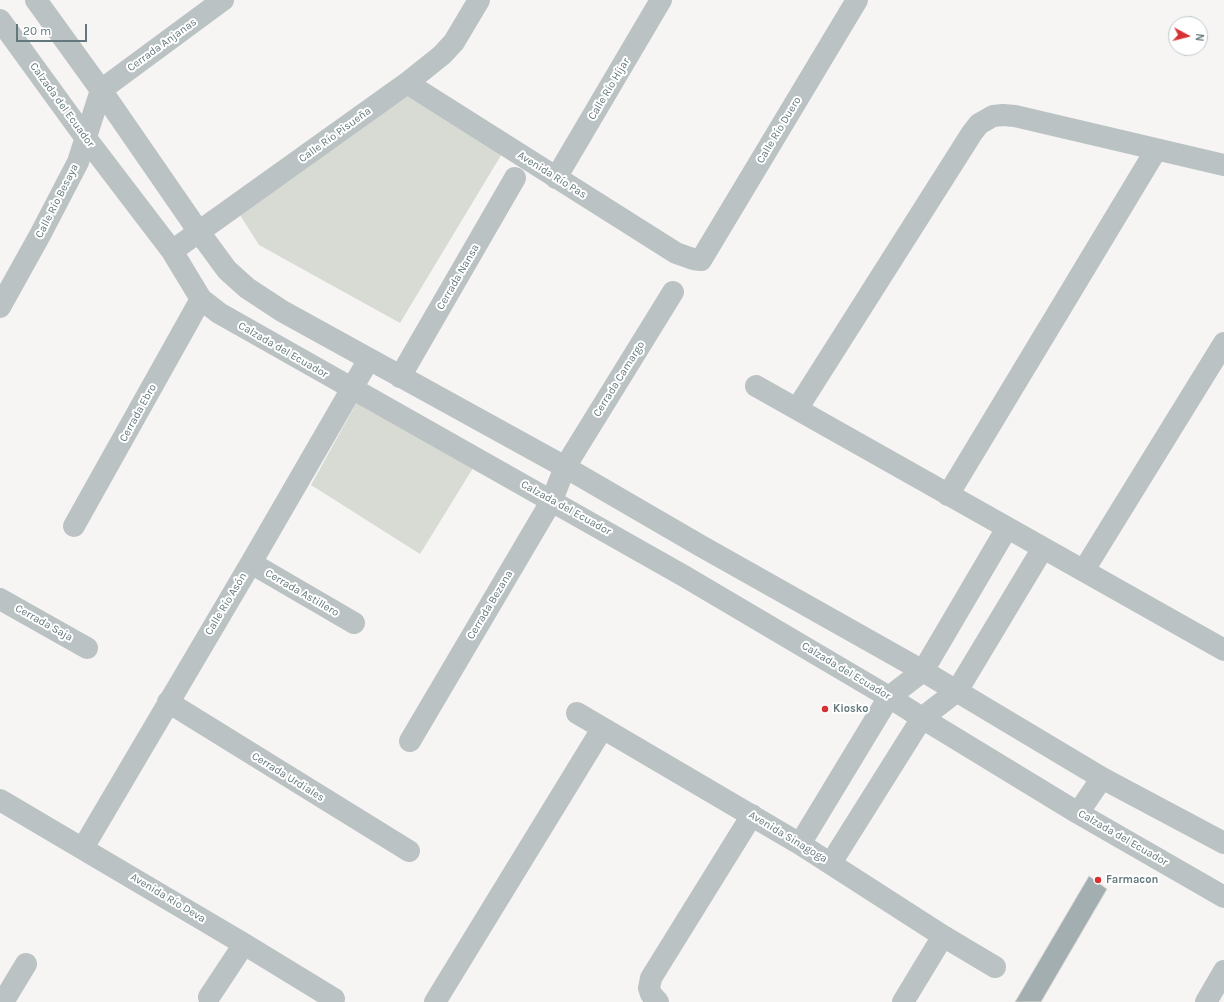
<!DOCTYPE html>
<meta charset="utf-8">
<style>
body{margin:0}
#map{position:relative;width:1224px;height:1002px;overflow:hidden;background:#f6f5f3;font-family:Karla,sans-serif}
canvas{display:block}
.north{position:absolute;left:1168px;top:16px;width:40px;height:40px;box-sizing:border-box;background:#fff;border:1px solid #c1c9cb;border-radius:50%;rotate:97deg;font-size:11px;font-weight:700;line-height:16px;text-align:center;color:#63787c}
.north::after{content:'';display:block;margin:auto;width:14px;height:18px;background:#d83134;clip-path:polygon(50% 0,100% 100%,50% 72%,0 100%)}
.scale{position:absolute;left:16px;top:24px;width:71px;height:18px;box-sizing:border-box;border:2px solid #63787c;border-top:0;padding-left:5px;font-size:12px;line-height:14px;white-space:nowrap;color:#63787c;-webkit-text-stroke:3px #fff;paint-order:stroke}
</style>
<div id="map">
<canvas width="1224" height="1002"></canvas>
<div class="north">N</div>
<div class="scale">20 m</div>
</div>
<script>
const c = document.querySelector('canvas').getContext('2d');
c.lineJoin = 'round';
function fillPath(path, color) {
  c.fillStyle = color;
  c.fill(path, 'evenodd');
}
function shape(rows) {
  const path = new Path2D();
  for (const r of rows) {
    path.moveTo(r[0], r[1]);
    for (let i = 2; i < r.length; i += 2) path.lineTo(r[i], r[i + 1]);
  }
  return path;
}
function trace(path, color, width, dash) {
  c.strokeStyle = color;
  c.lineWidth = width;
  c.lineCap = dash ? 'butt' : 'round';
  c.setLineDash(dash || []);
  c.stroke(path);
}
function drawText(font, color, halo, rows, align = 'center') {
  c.font = font + ' Karla,sans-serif';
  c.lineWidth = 4;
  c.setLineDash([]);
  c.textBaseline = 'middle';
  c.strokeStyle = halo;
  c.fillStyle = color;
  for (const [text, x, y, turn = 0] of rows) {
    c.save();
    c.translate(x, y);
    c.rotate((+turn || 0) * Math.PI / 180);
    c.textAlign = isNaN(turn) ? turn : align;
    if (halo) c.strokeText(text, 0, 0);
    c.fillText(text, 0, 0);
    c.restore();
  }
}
const green = shape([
 [405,93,503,152,400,323,259,245,240,215],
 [362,393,478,460,420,554,311,485]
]);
const building = shape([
 [1089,876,1107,889,1041,1002,1015,1002,1089,876]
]);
const street = shape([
 [36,0,101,90,199,232,227,270,247,288,282,311,565,467,701,546,923,671,1102,778,1224,843],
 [0,20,85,137,172,251,201,299,219,313,684,576,889,697,922,718,1078,813,1224,897],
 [407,83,676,253,693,259,701,260,857,0],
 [556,178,661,0],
 [172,251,407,83,442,55,454,42,479,0],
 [0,307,40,235,78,162,101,90,223,0],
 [400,377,515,178],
 [756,386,1224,650],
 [797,409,972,133,979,124,993,116,1003,115,1015,116,1224,165],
 [948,495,1156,150],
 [74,526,201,299],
 [251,563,354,623],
 [1084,570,1224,343],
 [0,599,87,648],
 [168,702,409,851],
 [577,713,800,844,943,936,995,967],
 [410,741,552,500,565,467,673,292],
 [0,800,244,944,334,999],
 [1078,813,1102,778],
 [800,844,889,697,923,671,1007,528],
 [83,848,251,563,369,359],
 [831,863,922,718,957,691,1043,548],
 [209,997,244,944],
 [3,1002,26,964],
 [435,1002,602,729],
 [658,1002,651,994,649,988,651,978,752,815],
 [903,1002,943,936],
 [1206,1002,1224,971]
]);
const markers = [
 [825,709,4,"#d83134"],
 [1098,880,4,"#d83134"]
];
const streetNames = [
 ["Cerrada Anjanas",162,45,-36],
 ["Calle Río Híjar",609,89,-59],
 ["Calzada del Ecuador",62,105,54],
 ["Calle Río Duero",779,130,-59],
 ["Calle Río Pisueña",335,135,-36],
 ["Avenida Río Pas",552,175,32],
 ["Calle Río Besaya",57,201,-63],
 ["Cerrada Nansa",458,277,-60],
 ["Calzada del Ecuador",283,350,30],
 ["Cerrada Camargo",619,379,-58],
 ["Cerrada Ebro",138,413,-61],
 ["Calzada del Ecuador",566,508,29],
 ["Cerrada Astillero",302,593,30],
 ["Calle Río Asón",226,604,-59],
 ["Cerrada Bezana",490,605,-59],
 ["Cerrada Saja",44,623,29],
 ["Calzada del Ecuador",846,671,31],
 ["Cerrada Urdiales",288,777,32],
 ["Avenida Sinagoga",788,837,31],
 ["Calzada del Ecuador",1123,838,30],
 ["Avenida Río Deva",168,898,31]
];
const poiNames = [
 ["Kiosko",833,709],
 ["Farmacon",1106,880]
];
fillPath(green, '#d7dbd3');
fillPath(building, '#a2aeb0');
trace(building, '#d8d7d6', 1);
trace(street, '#bbc2c3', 22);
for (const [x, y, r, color] of markers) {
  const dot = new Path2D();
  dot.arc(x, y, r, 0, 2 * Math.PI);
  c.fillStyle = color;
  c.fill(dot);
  trace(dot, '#fff', 1.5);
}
drawText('11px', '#63787c', '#fff', streetNames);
drawText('bold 11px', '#63787c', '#fff', poiNames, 'left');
</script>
